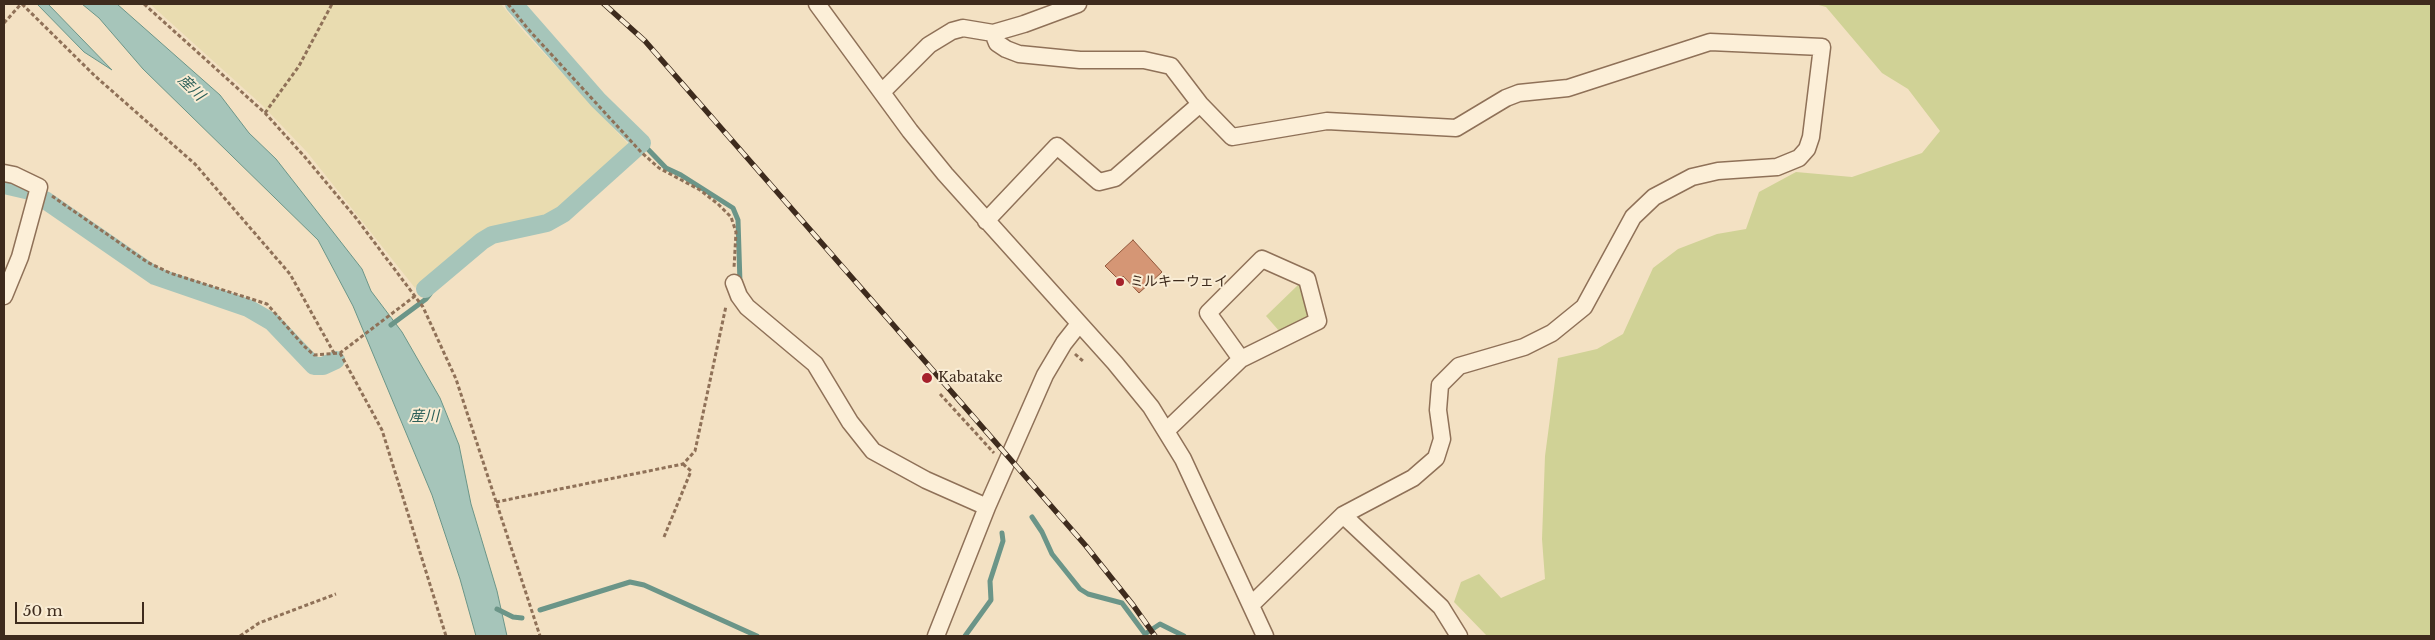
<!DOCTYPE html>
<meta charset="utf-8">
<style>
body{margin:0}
#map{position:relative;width:2435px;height:640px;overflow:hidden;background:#f3e1c3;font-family:"Libre Baskerville",serif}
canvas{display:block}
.frame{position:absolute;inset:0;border:5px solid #3e2b1d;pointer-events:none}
.scale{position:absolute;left:15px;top:602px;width:129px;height:22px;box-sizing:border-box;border:2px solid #3e2b1d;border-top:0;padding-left:6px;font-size:15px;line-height:18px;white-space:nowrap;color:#3e2b1d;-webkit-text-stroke:4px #f9ecd4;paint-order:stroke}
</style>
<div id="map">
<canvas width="2435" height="640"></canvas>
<div class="frame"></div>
<div class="scale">50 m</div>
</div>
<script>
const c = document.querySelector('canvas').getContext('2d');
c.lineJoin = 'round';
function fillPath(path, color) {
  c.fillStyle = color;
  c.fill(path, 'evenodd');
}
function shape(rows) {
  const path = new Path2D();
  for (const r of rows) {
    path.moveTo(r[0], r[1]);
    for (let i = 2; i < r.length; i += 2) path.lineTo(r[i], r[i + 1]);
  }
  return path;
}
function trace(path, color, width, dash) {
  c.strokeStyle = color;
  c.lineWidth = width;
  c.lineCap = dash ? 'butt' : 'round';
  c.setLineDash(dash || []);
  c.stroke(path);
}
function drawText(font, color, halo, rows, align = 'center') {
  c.font = font + ' "Libre Baskerville","Noto Sans JP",serif';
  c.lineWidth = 4;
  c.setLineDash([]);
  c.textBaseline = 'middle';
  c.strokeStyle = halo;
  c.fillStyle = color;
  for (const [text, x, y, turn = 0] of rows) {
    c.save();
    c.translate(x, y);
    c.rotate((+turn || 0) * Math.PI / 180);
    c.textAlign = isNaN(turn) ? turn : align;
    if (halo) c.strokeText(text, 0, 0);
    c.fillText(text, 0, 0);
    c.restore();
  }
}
const farmland = shape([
 [150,4,501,4,525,33,631,147,602,168,559,209,544,216,493,227,479,235,415,288,307,152,262,105]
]);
const green = shape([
 [1815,4,2431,4,2431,636,1487,636,1454,602,1461,582,1479,574,1501,598,1545,579,1542,539,1545,456,1558,358,1597,349,1623,334,1653,268,1678,249,1717,234,1746,229,1759,192,1796,172,1852,177,1922,153,1940,131,1908,89,1882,73,1826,7],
 [1299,284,1310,311,1305,321,1280,332,1266,316]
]);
const water = shape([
 [37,4,48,4,112,70,84,52,37,4],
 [82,4,117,4,220,95,249,133,276,159,362,269,371,291,402,332,440,398,459,445,471,504,497,591,507,636,476,636,460,579,432,495,353,306,318,240,143,69,99,18,82,4]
]);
const stream = shape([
 [642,143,666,168,681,175,733,208,738,220,740,283],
 [391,325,426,299,430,294,429,286],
 [1032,517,1042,532,1052,554,1080,589,1088,594,1122,603,1145,634,1160,624,1184,636],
 [497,609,513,617,522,618],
 [540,610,630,582,644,585,757,636],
 [965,636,991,600,990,581,1003,541,1002,533]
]);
const canal = shape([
 [4,185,30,191],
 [45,200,155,276,248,308,272,322,314,366,323,366,336,360],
 [425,289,482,241,492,235,547,223,563,214,642,143,598,100,514,4]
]);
const building = shape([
 [1133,240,1162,272,1139,293,1123,276,1119,280,1105,266,1133,240]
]);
const path = shape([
 [22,4,95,76,195,164,290,274,334,353],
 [144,4,265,113,304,156,356,218,423,307,456,379,540,636],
 [508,4,528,29,641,152,659,168,700,190,718,204,731,217,736,232,734,268],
 [4,23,21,4],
 [265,113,299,66,332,4],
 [52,196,147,262,170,273,267,304,304,346,314,355,340,353,415,296],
 [340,353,382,430,446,636],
 [1075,354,1084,362],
 [940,394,994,453],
 [496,502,683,464,695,451,726,306],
 [664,537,691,471,683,464],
 [240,636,259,623,336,594]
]);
const minor = shape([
 [817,4,910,131,945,174,1115,363,1151,407,1183,459,1265,636],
 [993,33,997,43,1006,49,1019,54,1080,60,1144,60,1171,66,1200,104,1232,137,1327,121,1456,128,1506,98,1519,93,1568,88,1710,42,1822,47,1811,137,1807,149,1799,158,1777,167,1718,171,1692,177,1654,197,1633,217,1584,307,1552,333,1524,347,1459,366,1440,385,1438,410,1442,439,1436,458,1413,478,1343,515,1251,605],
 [882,92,929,45,952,31,963,28,993,33,1024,24,1078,4],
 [4,173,14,175,39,187,20,257,4,296],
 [986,221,1057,146,1099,182,1115,178,1200,104],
 [734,283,739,296,747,307,815,364,850,422,873,451,926,480,987,507],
 [1167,430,1241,359,1318,321,1307,279,1262,259,1208,313,1241,359],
 [1343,515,1441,607,1459,636],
 [936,636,987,507,1045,375,1064,343,1079,324]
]);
const rail = shape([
 [604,4,645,41,889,320,1086,546,1133,605,1155,636]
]);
const markers = [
 [1120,282,5,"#a5212b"],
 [927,378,6,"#a5212b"]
];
const poiNames = [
 ["ミルキーウェイ",1130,282],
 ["Kabatake",938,378]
];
const waterNames = [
 ["産川",191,88,44],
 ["産川",424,417]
];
fillPath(farmland, '#e9dcb0');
fillPath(green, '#d0d296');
fillPath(water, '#a6c5ba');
trace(water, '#6b9588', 1);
trace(stream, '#6b9588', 5);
trace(canal, '#a6c5ba', 18);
fillPath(building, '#d59675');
trace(building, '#91573b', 1);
trace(minor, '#8f7158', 19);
trace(path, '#8f7158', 3, [4, 2.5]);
trace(minor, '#fcefd8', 16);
trace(rail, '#3e2b1d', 5.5);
trace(rail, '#f9ecd4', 4, [11]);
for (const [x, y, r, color] of markers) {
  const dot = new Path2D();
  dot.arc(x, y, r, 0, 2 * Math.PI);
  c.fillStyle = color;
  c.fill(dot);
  trace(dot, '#f9ecd4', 2);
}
drawText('14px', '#3e2b1d', '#f9ecd4', poiNames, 'left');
drawText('italic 15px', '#2b5f58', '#f9ecd4', waterNames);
</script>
